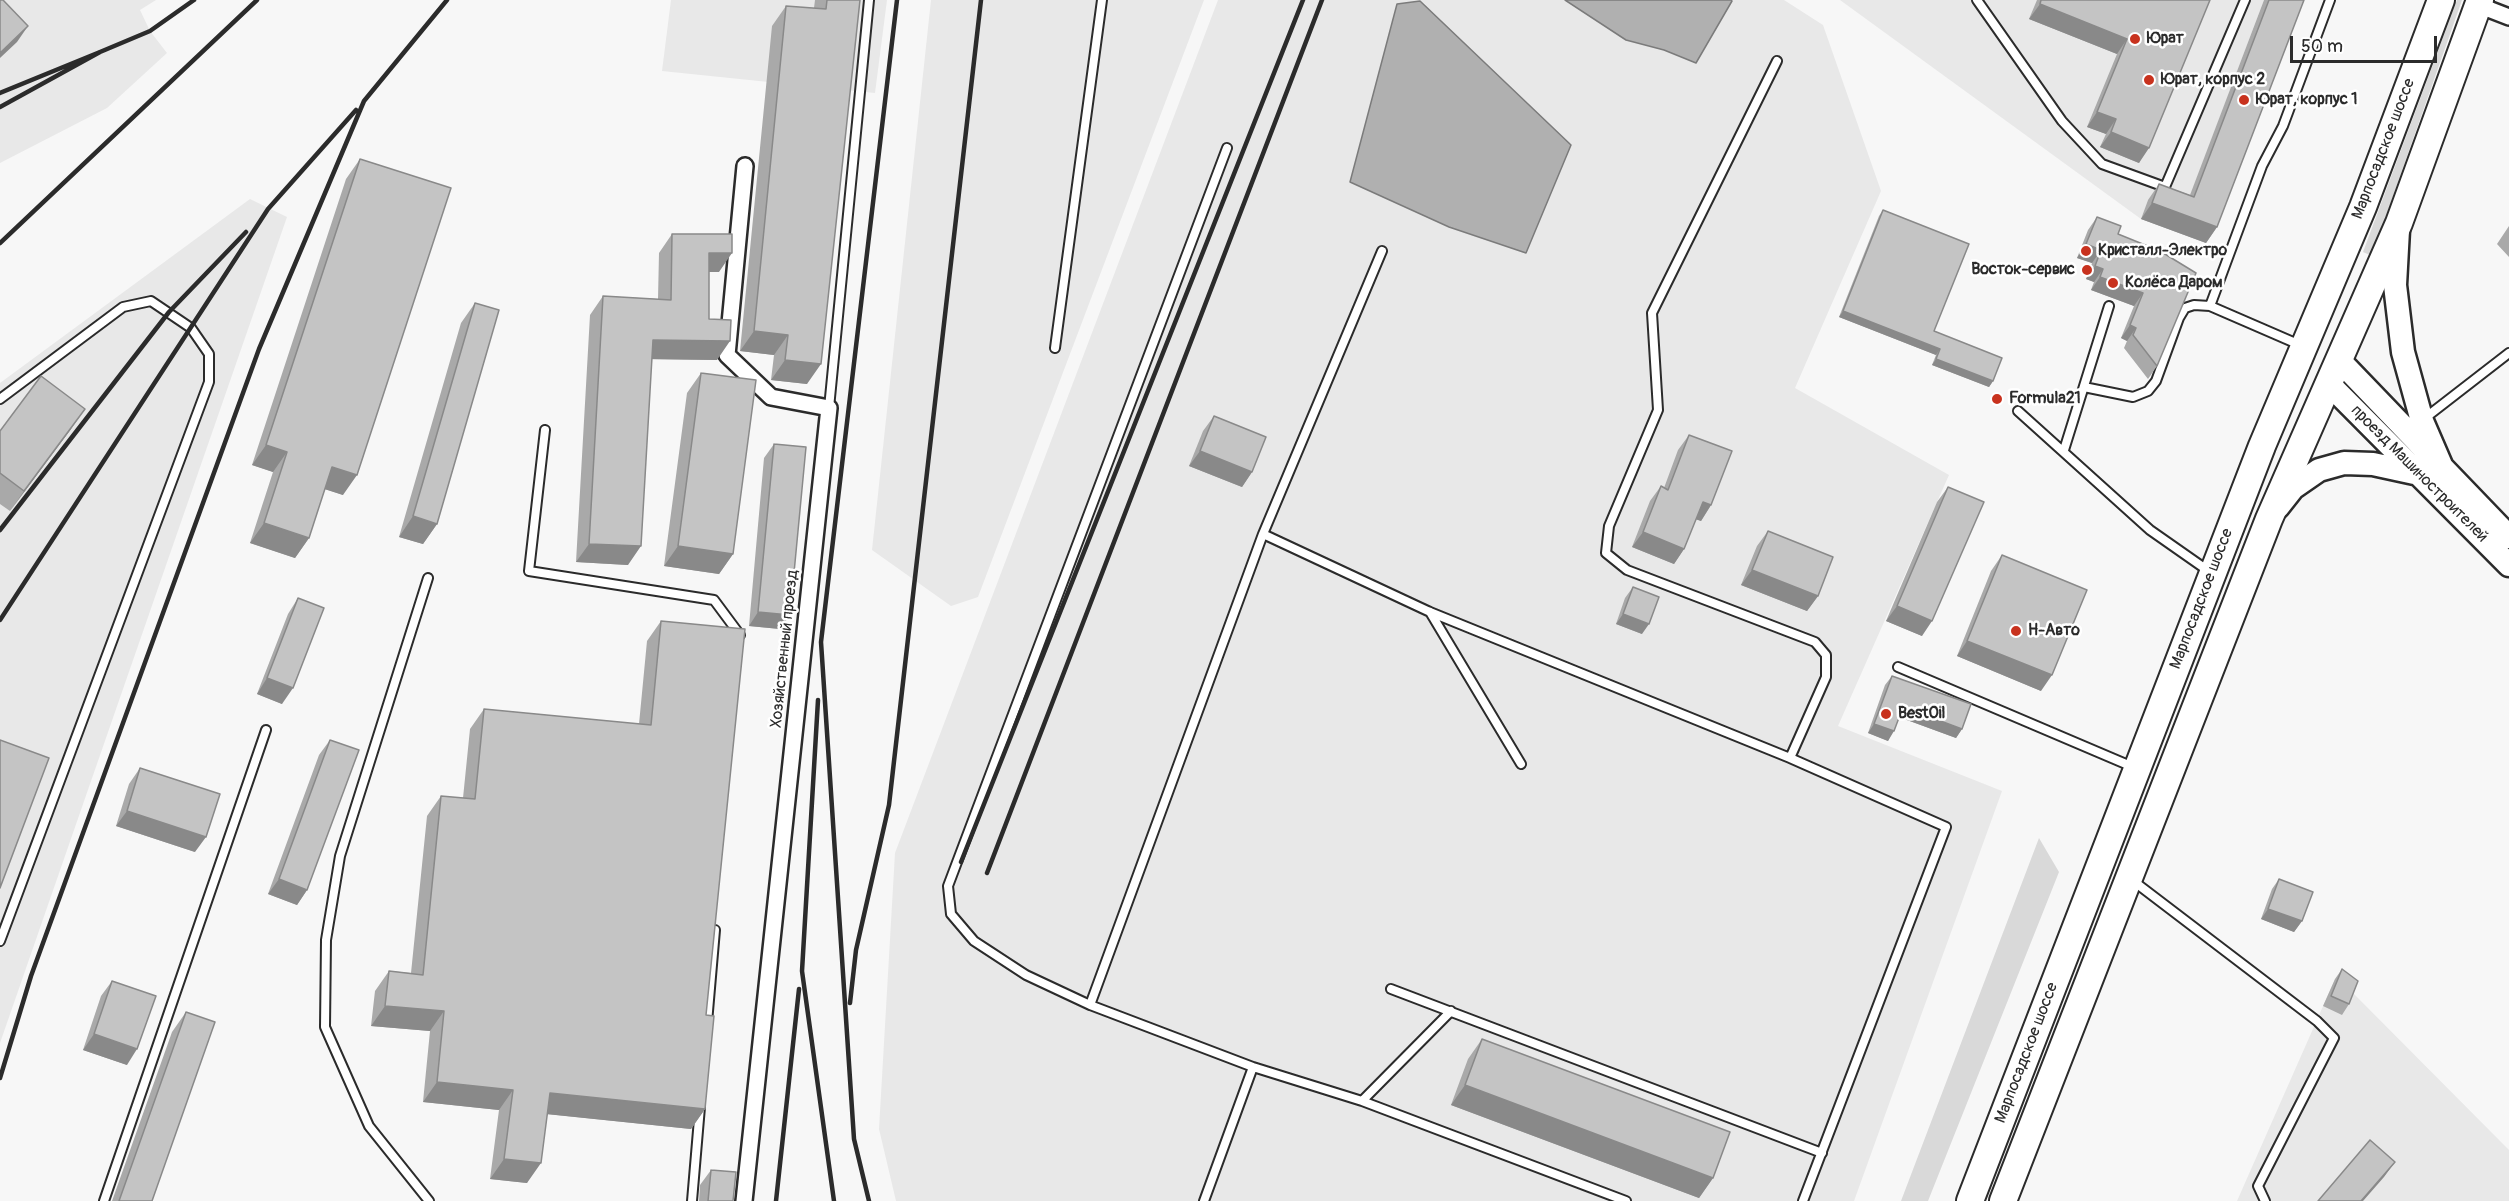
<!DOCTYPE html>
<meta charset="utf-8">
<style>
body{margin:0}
#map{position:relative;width:2509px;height:1201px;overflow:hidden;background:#f7f7f7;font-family:Pangolin,sans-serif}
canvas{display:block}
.scale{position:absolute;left:2290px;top:36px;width:147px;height:27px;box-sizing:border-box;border:3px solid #2b2b2b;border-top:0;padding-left:8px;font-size:18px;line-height:21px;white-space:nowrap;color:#2b2b2b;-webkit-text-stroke:4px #fff;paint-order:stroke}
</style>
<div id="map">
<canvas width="2509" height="1201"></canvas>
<div class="scale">50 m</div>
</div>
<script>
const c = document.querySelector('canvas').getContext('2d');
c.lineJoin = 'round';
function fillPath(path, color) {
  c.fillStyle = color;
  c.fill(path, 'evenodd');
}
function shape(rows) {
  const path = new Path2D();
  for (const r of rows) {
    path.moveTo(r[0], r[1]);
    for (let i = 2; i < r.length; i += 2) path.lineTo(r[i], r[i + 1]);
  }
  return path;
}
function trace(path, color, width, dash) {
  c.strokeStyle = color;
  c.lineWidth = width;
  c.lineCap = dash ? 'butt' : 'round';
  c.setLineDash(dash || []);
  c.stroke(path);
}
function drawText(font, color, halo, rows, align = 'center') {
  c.font = font + ' Pangolin,sans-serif';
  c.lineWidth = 5;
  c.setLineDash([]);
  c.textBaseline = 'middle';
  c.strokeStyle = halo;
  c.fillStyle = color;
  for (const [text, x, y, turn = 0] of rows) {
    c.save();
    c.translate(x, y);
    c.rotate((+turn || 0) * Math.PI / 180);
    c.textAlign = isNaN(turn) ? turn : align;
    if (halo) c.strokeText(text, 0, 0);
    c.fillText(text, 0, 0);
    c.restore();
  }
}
const built = shape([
 [0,0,156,0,140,10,150,31,167,53,107,108,0,163],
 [671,0,887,0,875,93,662,71],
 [931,0,1204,0,978,597,951,606,872,550],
 [1218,0,1784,0,1823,25,1881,191,1795,388,1949,475,1838,726,2002,791,1854,1201,896,1201,879,1129,895,853],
 [1840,0,2264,0,2184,212,2148,200,2141,219],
 [250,199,287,217,0,1043,0,383],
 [2335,979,2351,991,2509,1150,2509,1201,2237,1201]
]);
const green = shape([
 [2457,0,2462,0,2372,256,2363,252],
 [2039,838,2059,872,1928,1201,1901,1201]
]);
const water = shape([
 [1565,0,1731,0,1732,1,1696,63,1664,50,1626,40,1565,0],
 [1420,1,1571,145,1526,253,1449,227,1350,182,1397,4,1420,1]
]);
const lane = shape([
 [1977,0,2062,121,2102,164,2165,187,2245,0],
 [1777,61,1652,313,1658,410,1609,526,1606,553,1627,570,1815,642,1826,655,1826,677,1790,758],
 [1227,148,948,886,951,914,974,941,1026,975,1090,1005,1253,1067,1362,1101,1626,1201],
 [2300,345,2210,306,2262,166,2283,126,2330,0],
 [1055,348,1102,0],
 [2084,387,2133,397,2148,391,2156,381,2179,318,2185,308,2194,305,2210,306],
 [0,399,123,307,151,301,191,328,209,354,209,382,0,941],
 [829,408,869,0],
 [2018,411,2150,530,2210,572],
 [2425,418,2509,353],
 [545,430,529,571,714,600,740,635],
 [2064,450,2109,306],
 [1263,534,1430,612,1790,758,1946,827,1803,1201],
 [428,578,340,856,326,940,325,1027,369,1126,429,1201],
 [1430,612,1521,764],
 [1898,667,2133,767],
 [2132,880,2317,1021,2334,1038,2258,1186,2265,1201],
 [1391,989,1822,1153],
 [1090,1005,1263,534,1382,251],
 [707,1023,715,930],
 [1362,1101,1451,1011],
 [104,1201,266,730],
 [692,1201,700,1107],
 [1204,1201,1253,1067]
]);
const street = shape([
 [2478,5,2509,17],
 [744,1201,829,408,771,397,727,355,745,166]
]);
const secondary = shape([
 [2398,230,2395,285,2403,352,2422,421,2441,465],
 [2339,360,2509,537],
 [2329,384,2509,565],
 [2278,507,2293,488,2319,470,2344,463,2373,464,2419,474]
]);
const primary = shape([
 [1970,1201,2262,446,2363,207,2441,0],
 [2003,1201,2269,519,2399,223,2480,0]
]);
const rail = shape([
 [100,52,150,31,194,0],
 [0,93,100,52,0,107],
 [0,243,257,0],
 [0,530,169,312,246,232],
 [0,620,268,209,356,110],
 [818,700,802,971,834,1201],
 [961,862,1303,0],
 [987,873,1322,0],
 [850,1003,856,950,889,805,981,0],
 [0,1078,31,976,259,349,364,101,447,0],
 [776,1201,799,989],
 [869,1201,854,1139,821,642,897,0]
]);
const wall = shape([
 [815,0,860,0,807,384,771,380,774,355,740,351,772,26,786,6,814,8],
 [2037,0,2210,0,2139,163,2100,147,2106,134,2087,127,2117,54,2029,19],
 [2264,0,2304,0,2217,227,2206,243,2141,219,2148,200,2159,184,2190,195],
 [360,159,343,495,325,489,309,538,295,558,250,543,273,472,252,465,346,179],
 [1883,210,1934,331,1993,381,1989,387,1932,365,1936,355,1839,317,1879,216],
 [2097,217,2118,234,2160,251,2157,366,2148,379,2124,348,2127,341,2121,338,2134,306,2091,290,2094,282,2086,279,2092,263,2077,258,2088,230],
 [2509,226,2509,257,2497,244],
 [672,234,719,272,709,272,709,319,717,360,652,359,628,565,576,562,590,315,603,296,658,299,659,253],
 [475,303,437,524,423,544,399,537,461,323],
 [701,373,733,554,719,574,664,566,687,393],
 [1214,416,1252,472,1242,487,1189,466,1203,431],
 [71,429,10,511,0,504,0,431],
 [1689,435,1711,505,1701,521,1696,519,1684,549,1674,564,1632,547,1650,501,1661,486,1664,488,1678,450],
 [774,444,780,629,749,626,764,458],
 [1948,487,1922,636,1886,621,1937,502],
 [1768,531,1818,596,1807,611,1741,585,1757,546],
 [2002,555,2041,691,1957,656,1991,571],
 [1633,587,1642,634,1616,624,1625,598],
 [298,598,282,704,257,694,288,614],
 [661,621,706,1015,705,1109,691,1129,547,1114,527,1183,490,1179,499,1110,423,1102,430,1031,371,1026,375,991,389,971,411,973,427,816,441,796,463,798,470,729,484,709,639,724,647,641],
 [1892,676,1962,729,1956,738,1899,717,1888,741,1868,733,1885,685],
 [330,740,307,890,297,905,268,894,319,755],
 [140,768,195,852,116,826,129,784],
 [2279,879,2302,921,2294,932,2261,919,2272,889],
 [2342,969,2349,1004,2342,1015,2323,1006,2335,979],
 [112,981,127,1065,83,1050,101,996],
 [186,1012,152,1201,112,1201,172,1032],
 [1482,1039,1713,1178,1699,1198,1451,1105,1468,1059],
 [711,1170,733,1201,699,1201,700,1185]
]);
const shadedWall = shape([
 [2040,4,2127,39,2117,54,2029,19],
 [28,26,17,42,0,58,0,53],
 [2097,112,2116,119,2106,134,2087,127],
 [2111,132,2149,148,2139,163,2100,147],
 [2152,203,2217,227,2206,243,2141,219],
 [2086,244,2101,250,2092,263,2077,258],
 [709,253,732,253,719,272,696,272],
 [2095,266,2103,269,2094,282,2086,279],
 [2100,277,2143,293,2134,306,2091,290],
 [1843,311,1940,349,1936,355,1839,317],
 [2130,325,2136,328,2127,341,2121,338],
 [754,331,788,335,774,355,740,351],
 [653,340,730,341,717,360,640,359],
 [1936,359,1993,381,1989,387,1932,365],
 [785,360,821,364,807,384,771,380],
 [85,409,71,429,10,511,24,491],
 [266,445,287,452,273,472,252,465],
 [1200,451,1252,472,1242,487,1189,466],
 [332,467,357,475,343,495,318,487],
 [1703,502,1711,505,1701,521,1692,518],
 [413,516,437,524,423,544,399,537],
 [264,523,309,538,295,558,250,543],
 [1643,532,1684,549,1674,564,1632,547],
 [589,544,641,546,628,565,576,562],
 [678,546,733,554,719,574,664,566],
 [1752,570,1818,596,1807,611,1741,585],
 [1897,606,1932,621,1922,636,1886,621],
 [758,612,790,615,780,629,749,626],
 [1623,614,1649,624,1642,634,1616,624],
 [1967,641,2052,675,2041,691,1957,656],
 [267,678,293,688,282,704,257,694],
 [1903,707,1962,729,1956,738,1896,716],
 [1874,724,1894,731,1888,741,1868,733],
 [127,811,206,837,195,852,116,826],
 [279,879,307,890,297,905,268,894],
 [2268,909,2302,921,2294,932,2261,919],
 [385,1006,444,1011,430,1031,371,1026],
 [94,1034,137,1049,127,1065,83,1050],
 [437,1082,513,1090,499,1110,423,1102],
 [1465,1085,1713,1178,1699,1198,1451,1105],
 [550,1093,705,1109,691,1129,536,1113],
 [504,1159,541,1163,527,1183,490,1179],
 [2395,1162,2384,1177,2363,1201,2361,1201]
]);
const building = shape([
 [0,0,3,0,28,26,0,53,0,0],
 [827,0,860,0,821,364,785,360,788,335,754,331,786,6,826,9,827,0],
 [2041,0,2210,0,2149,148,2111,132,2116,119,2097,112,2127,39,2040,4,2041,0],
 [2269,0,2304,0,2217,227,2152,203,2159,184,2194,197,2269,0],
 [360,159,451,188,357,475,332,467,309,538,264,523,287,452,266,445,360,159],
 [1883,210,1969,244,1934,331,2002,358,1993,381,1936,359,1940,349,1843,311,1883,210],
 [2097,217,2121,226,2118,234,2160,251,2196,273,2157,366,2133,335,2136,328,2130,325,2143,293,2100,277,2103,269,2095,266,2101,250,2086,244,2097,217],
 [672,234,732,234,732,253,709,253,709,319,731,320,730,341,653,340,641,546,589,544,603,296,671,300,672,234],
 [475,303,499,310,437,524,413,516,475,303],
 [701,373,756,380,733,554,678,546,701,373],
 [41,376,85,409,24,491,0,473,0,431,41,376],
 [1214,416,1266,437,1252,472,1200,451,1214,416],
 [1689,435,1732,451,1711,505,1703,502,1684,549,1643,532,1661,486,1668,490,1689,435],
 [774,444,806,447,790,615,758,612,774,444],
 [1948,487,1984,502,1932,621,1897,606,1948,487],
 [1768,531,1833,557,1818,596,1752,570,1768,531],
 [2002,555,2087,590,2052,675,1967,641,2002,555],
 [1633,587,1659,597,1649,624,1623,614,1633,587],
 [298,598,324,608,293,688,267,678,298,598],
 [661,621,745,629,706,1015,714,1016,705,1109,550,1093,541,1163,504,1159,513,1090,437,1082,444,1011,385,1006,389,971,423,975,441,796,475,799,484,709,651,725,661,621],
 [1892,676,1971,704,1962,729,1903,707,1894,731,1874,724,1892,676],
 [0,740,49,758,0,888,0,740],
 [330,740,359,750,307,890,279,879,330,740],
 [140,768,220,794,206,837,127,811,140,768],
 [2279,879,2313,892,2302,921,2268,909,2279,879],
 [2342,969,2358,981,2349,1004,2331,996,2342,969],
 [112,981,156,996,137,1049,94,1034,112,981],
 [186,1012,215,1022,152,1201,119,1201,186,1012],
 [1482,1039,1730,1132,1713,1178,1465,1085,1482,1039],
 [2370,1140,2395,1162,2361,1201,2318,1201,2370,1140],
 [711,1170,736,1172,733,1201,708,1201,711,1170]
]);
const markers = [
 [2135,39,6,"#c8321e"],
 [2149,80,6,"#c8321e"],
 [2244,100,6,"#c8321e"],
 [2086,251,6,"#c8321e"],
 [2087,270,6,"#c8321e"],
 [2113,283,6,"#c8321e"],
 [1997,399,6,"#c8321e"],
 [2016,631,6,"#c8321e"],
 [1886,714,6,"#c8321e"]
];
const poiNames = [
 ["Юрат",2147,39],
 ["Юрат, корпус 2",2161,80],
 ["Юрат, корпус 1",2256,100],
 ["Кристалл-Электро",2098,251],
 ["Восток-сервис",2075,270,"right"],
 ["Колёса Даром",2125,283],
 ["Formula21",2009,399],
 ["Н-Авто",2028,631],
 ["BestOil",1898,714]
];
const streetNames = [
 ["Марпосадское шоссе",2384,149,-69],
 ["проезд Машиностроителей",2419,474,45],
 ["Марпосадское шоссе",2202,599,-69],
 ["Хозяйственный проезд",785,649,-84],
 ["Марпосадское шоссе",2027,1053,-69]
];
fillPath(built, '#e8e8e8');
fillPath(green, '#d9d9d9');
fillPath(water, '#b0b0b0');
trace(water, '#7b7b7b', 1.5);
trace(lane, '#2b2b2b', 12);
trace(street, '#2b2b2b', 20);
trace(secondary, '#2b2b2b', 27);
trace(primary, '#2b2b2b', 30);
trace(lane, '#fff', 8);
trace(street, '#fff', 15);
trace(secondary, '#fff', 22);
trace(primary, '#fff', 26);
trace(rail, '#2b2b2b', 4.5);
fillPath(wall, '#a9a9a9');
fillPath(shadedWall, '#898989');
fillPath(building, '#c4c4c4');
trace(building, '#898989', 1.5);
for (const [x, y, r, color] of markers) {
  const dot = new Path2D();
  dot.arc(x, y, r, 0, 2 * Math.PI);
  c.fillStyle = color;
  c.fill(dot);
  trace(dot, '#fff', 2);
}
drawText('bold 16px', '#2b2b2b', '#fff', poiNames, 'left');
drawText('16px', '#2b2b2b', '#fff', streetNames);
</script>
